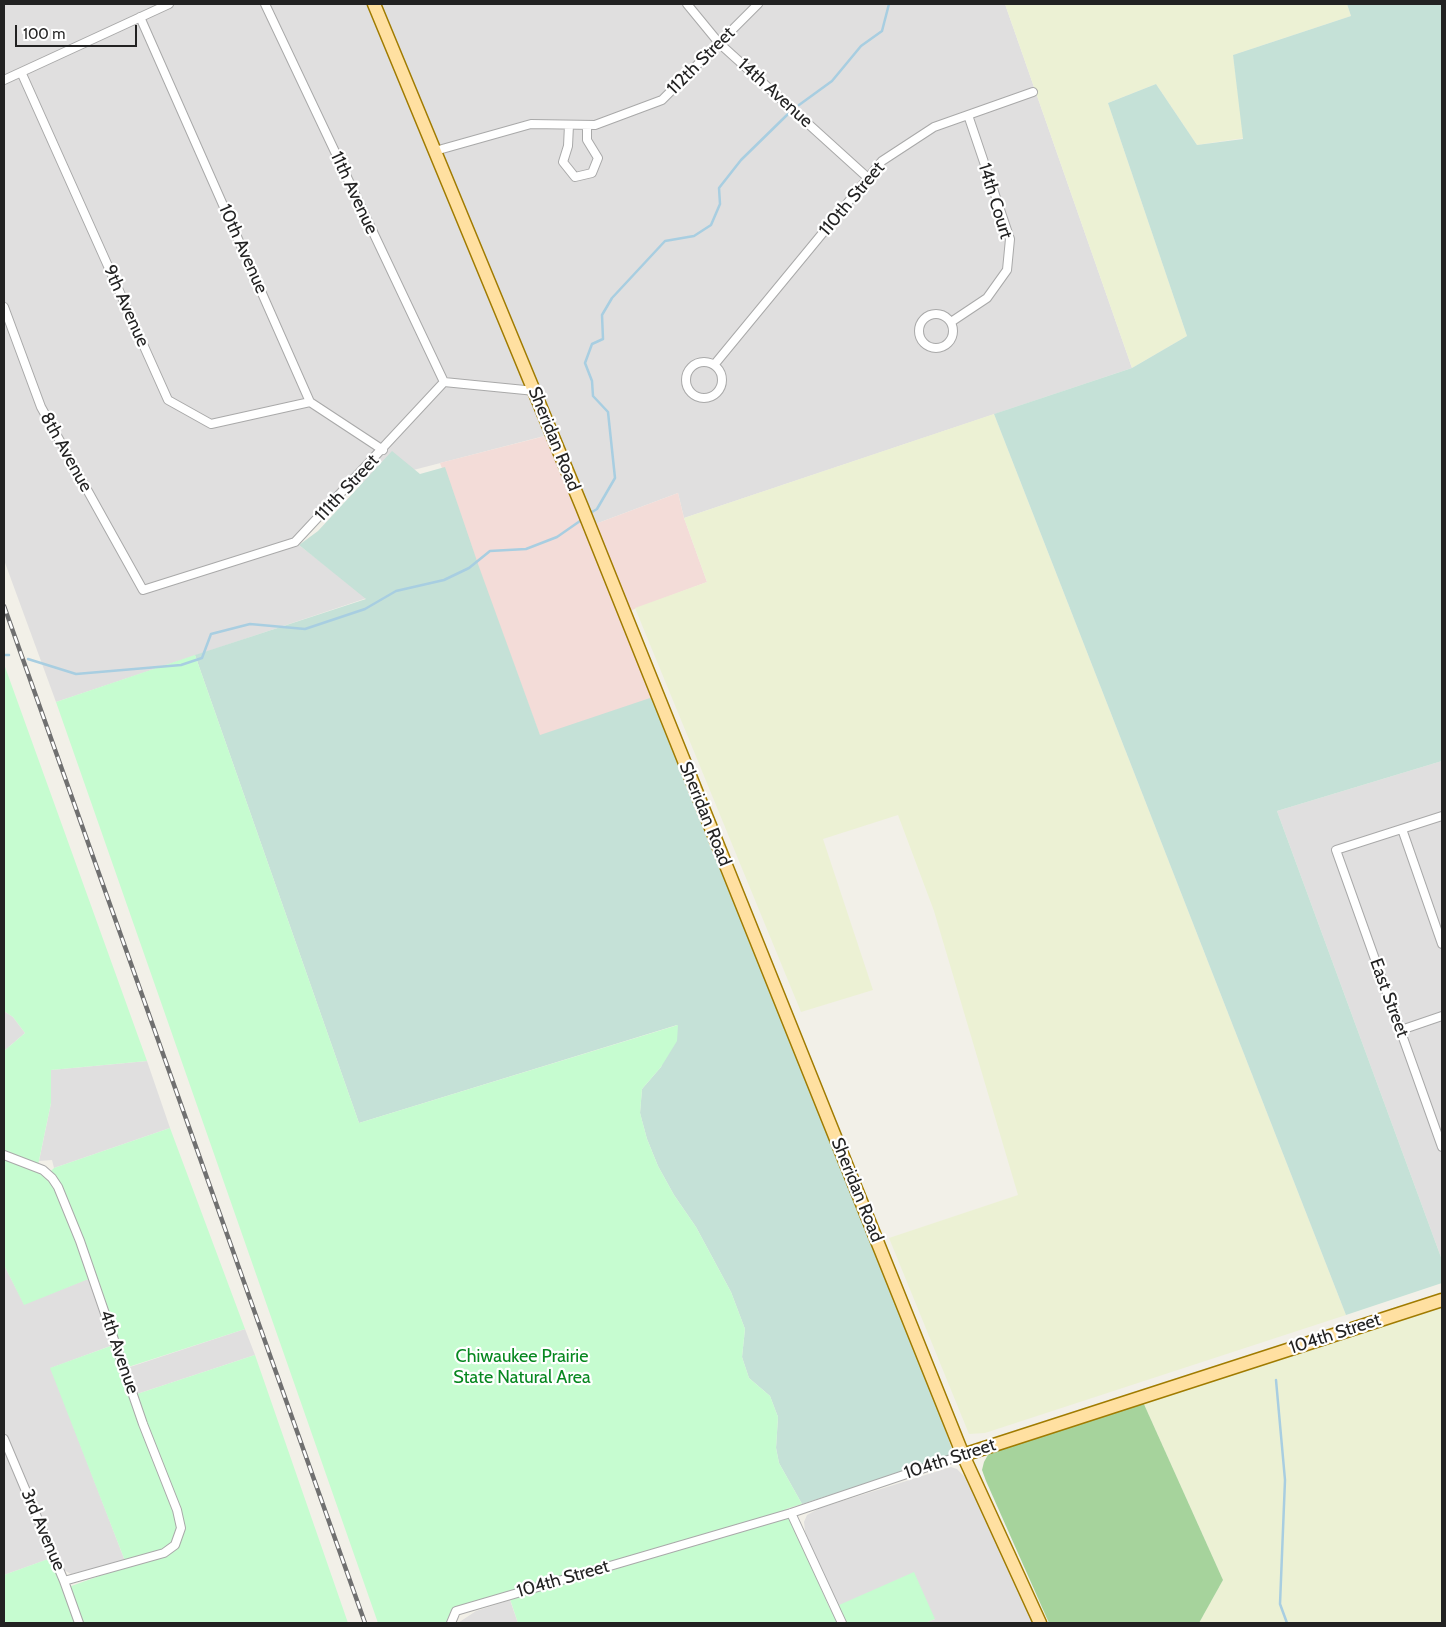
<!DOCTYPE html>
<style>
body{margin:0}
#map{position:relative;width:1446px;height:1627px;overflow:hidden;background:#f2f0e8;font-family:Cabin,sans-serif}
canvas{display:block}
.frame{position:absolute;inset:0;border:5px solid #222;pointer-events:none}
.scale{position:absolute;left:15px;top:25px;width:122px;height:22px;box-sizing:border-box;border:2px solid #222;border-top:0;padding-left:6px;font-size:15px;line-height:18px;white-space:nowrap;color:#222;-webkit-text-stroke:4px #fff;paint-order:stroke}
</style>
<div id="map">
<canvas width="1446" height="1627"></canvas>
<div class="frame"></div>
<div class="scale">100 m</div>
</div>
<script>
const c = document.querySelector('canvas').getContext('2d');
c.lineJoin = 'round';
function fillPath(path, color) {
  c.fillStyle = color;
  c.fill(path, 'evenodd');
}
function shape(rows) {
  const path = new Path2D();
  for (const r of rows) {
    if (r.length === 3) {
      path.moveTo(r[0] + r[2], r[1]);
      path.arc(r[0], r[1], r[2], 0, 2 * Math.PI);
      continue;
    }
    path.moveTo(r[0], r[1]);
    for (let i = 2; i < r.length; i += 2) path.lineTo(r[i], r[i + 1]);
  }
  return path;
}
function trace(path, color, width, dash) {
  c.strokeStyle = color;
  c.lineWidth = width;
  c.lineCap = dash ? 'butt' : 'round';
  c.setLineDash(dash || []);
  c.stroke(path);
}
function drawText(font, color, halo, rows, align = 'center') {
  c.font = font + ' Cabin,sans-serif';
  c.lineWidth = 4.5;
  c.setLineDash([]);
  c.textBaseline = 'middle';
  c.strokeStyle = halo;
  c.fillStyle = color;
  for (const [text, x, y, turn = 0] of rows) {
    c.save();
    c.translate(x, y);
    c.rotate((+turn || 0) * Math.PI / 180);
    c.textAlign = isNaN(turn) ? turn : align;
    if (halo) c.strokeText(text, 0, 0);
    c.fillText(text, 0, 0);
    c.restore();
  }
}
const residential = shape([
 [4,4,1005,4,1132,368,684,518,678,493,590,526,552,434,348,487,295,542,367,598,56,702,4,560],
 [1442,761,1442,1260,1277,811],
 [4,1011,13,1017,25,1033,4,1051],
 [147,1061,170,1128,54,1168,52,1160,39,1161,51,1103,51,1070],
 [4,1265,24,1304,90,1278,113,1345,51,1368,125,1561,71,1574,64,1570,57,1556,4,1575],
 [245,1329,255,1355,137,1394,127,1368],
 [951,1467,957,1469,972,1484,1036,1623,925,1623,935,1619,837,1606,806,1539,804,1522,807,1515,820,1508],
 [510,1600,518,1623,458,1623,476,1611]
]);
const commercial = shape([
 [553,434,590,526,678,493,684,518,707,582,624,613,666,716,540,736,440,463]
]);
const farmland = shape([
 [1005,4,1347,4,1351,16,1233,55,1244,138,1197,145,1156,84,1108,103,1187,336,1132,368],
 [994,414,1346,1315,985,1433,969,1434,889,1238,1018,1195,934,911,898,815,823,839,873,990,801,1012,635,608,707,582,684,518],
 [1442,1308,1442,1623,1199,1623,1223,1580,1143,1402]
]);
const forest = shape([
 [1143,1402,1223,1580,1199,1623,1049,1623,986,1481,982,1470,984,1462,989,1453]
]);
const wetland = shape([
 [1347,4,1442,4,1442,761,1277,811,1442,1260,1442,1283,1346,1315,994,414,1132,368,1187,336,1108,103,1156,84,1197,145,1243,139,1233,55,1351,16],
 [392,451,420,474,445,467,478,564,540,735,653,697,921,1362,953,1452,951,1456,802,1504,779,1463,776,1448,778,1417,770,1396,749,1378,742,1357,745,1329,731,1292,696,1227,674,1195,658,1166,647,1139,640,1113,642,1089,661,1067,677,1025,359,1123,195,655,366,599,299,545,318,531]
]);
const park = shape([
 [195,655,359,1123,678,1025,677,1041,661,1067,642,1089,640,1113,647,1139,658,1166,674,1195,696,1227,731,1292,745,1329,742,1357,749,1378,770,1396,778,1417,776,1448,779,1463,802,1504,786,1509,830,1609,914,1572,935,1619,925,1623,518,1623,508,1593,454,1611,447,1623,378,1623,56,702],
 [4,664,147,1061,51,1070,51,1103,37,1170,46,1176,54,1168,170,1128,245,1329,122,1369,131,1396,255,1355,348,1623,4,1623,4,1575,51,1558,63,1589,127,1566,50,1368,119,1343,96,1276,24,1305,4,1265,4,1051,25,1033,13,1017,4,1011]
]);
const stream = shape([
 [799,105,832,81,861,46,882,31,889,4],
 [592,512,597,509,615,478,608,412,593,396,592,381,585,363,592,344,603,339,602,315,612,298,665,241,694,236,711,225,720,204,719,188,741,160,788,114],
 [4,655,9,655],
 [28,659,76,674,181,665,202,658,211,634,250,624,305,629,365,609,396,591,444,580,469,568,490,551,526,549,557,537,580,521],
 [1276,1380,1285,1480,1280,1604,1287,1623]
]);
const street = shape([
 [265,4,444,382],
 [687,4,719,43,868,178],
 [140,17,310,402,383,450],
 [22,74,168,400,211,424,310,402],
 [4,80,169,4],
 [569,125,568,146,563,162,575,177,592,173,598,158,587,140,587,125],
 [435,151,531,124,595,125,662,100,758,4],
 [4,307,41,407,143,590,295,542,444,382,535,391],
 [936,331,17],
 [951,322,987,298,1007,270,1010,239,968,115],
 [704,380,18],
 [714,365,882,161,934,127,1033,92],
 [1442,816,1336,850,1442,1147],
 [1402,829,1442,944],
 [1401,1030,1442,1016],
 [4,1155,43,1170,52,1178,58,1187,80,1241,143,1424,177,1510,181,1528,175,1545,164,1553,64,1581],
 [4,1439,64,1581,79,1623],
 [791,1513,842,1623],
 [451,1623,456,1611,791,1513,963,1455]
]);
const primary = shape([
 [374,4,582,507,963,1455,1040,1623],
 [963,1455,1442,1300]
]);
const rail = shape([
 [4,606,365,1623]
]);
const streetNames = [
 ["112th Street",701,61,-45],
 ["14th Avenue",775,93,42],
 ["11th Avenue",354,193,65],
 ["110th Street",852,199,-50],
 ["14th Court",995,201,73],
 ["10th Avenue",243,249,66],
 ["9th Avenue",126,306,66],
 ["Sheridan Road",554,439,68],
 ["8th Avenue",66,452,61],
 ["111th Street",347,488,-47],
 ["Sheridan Road",705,814,68],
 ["East Street",1389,998,70],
 ["Sheridan Road",857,1190,68],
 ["104th Street",1335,1334,-18],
 ["4th Avenue",119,1352,71],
 ["104th Street",950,1459,-18],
 ["3rd Avenue",43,1530,67],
 ["104th Street",563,1579,-16]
];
const parkNames = [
 ["Chiwaukee Prairie",522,1357],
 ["State Natural Area",522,1378]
];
fillPath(residential, '#e0dfdf');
fillPath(commercial, '#f3dcd8');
fillPath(farmland, '#ecf1d4');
fillPath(forest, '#a6d39c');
fillPath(wetland, '#c5e1d7');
fillPath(park, '#c6fcd0');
trace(stream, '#a8cee1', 2.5);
trace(street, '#a9a9a9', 10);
trace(primary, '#a07b00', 15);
trace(street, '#fff', 8);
trace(primary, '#ffe0a1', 12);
trace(rail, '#707070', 4.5);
trace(rail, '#fff', 2.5, [8]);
drawText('18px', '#222', '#fff', streetNames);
drawText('18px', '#078820', '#fff', parkNames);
</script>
